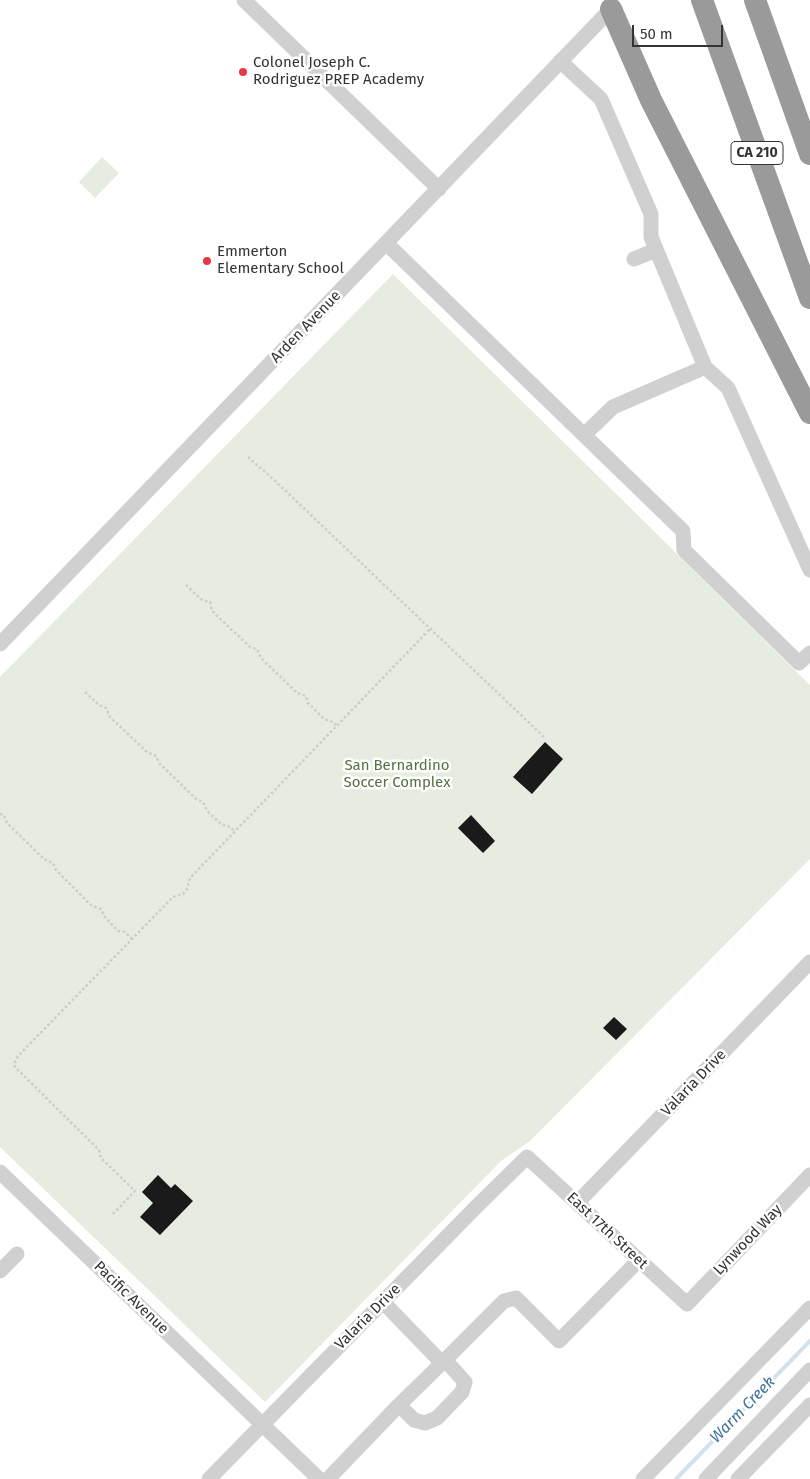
<!DOCTYPE html>
<style>
body{margin:0}
#map{position:relative;width:810px;height:1479px;overflow:hidden;background:#fff;font-family:"Fira Sans",sans-serif}
canvas{display:block}
.scale{position:absolute;left:632px;top:25px;width:91px;height:22px;box-sizing:border-box;border:2px solid #333;border-top:0;padding-left:6px;font-size:15px;line-height:18px;white-space:nowrap;color:#333;-webkit-text-stroke:4px #fff;paint-order:stroke}
</style>
<div id="map">
<canvas width="810" height="1479"></canvas>
<div class="scale">50 m</div>
</div>
<script>
const c = document.querySelector('canvas').getContext('2d');
c.lineJoin = 'round';
function fillPath(path, color) {
  c.fillStyle = color;
  c.fill(path, 'evenodd');
}
function shape(rows) {
  const path = new Path2D();
  for (const r of rows) {
    path.moveTo(r[0], r[1]);
    for (let i = 2; i < r.length; i += 2) path.lineTo(r[i], r[i + 1]);
  }
  return path;
}
function trace(path, color, width, dash) {
  c.strokeStyle = color;
  c.lineWidth = width;
  c.lineCap = dash ? 'butt' : 'round';
  c.setLineDash(dash || []);
  c.stroke(path);
}
function drawText(font, color, halo, rows, align = 'center') {
  c.font = font + ' "Fira Sans",sans-serif';
  c.lineWidth = 5;
  c.setLineDash([]);
  c.textBaseline = 'middle';
  c.strokeStyle = halo;
  c.fillStyle = color;
  for (const [text, x, y, turn = 0] of rows) {
    c.save();
    c.translate(x, y);
    c.rotate((+turn || 0) * Math.PI / 180);
    c.textAlign = isNaN(turn) ? turn : align;
    if (halo) c.strokeText(text, 0, 0);
    c.fillText(text, 0, 0);
    c.restore();
  }
}
const green = shape([
 [102,157,119,173,95,198,79,182],
 [393,274,810,685,810,859,530,1141,501,1161,265,1402,0,1147,0,677]
]);
const stream = shape([
 [676,1479,810,1341]
]);
const building = shape([
 [545,742,563,759,532,794,513,777],
 [471,815,495,841,483,853,458,828],
 [614,1017,627,1029,616,1040,603,1028],
 [158,1175,171,1188,175,1184,193,1201,160,1235,140,1217,153,1203,142,1192]
]);
const path = shape([
 [248,457,272,478,544,737],
 [186,585,202,600,210,602,212,611,250,647,257,649,261,658,297,693,306,696,308,703,324,719,333,722,337,726],
 [85,692,99,705,106,708,110,717,147,752,156,756,159,763,196,799,203,802,207,811,221,824,230,827,235,832],
 [0,814,4,815,7,823,44,859,53,863,56,870,92,906,101,909,104,916,118,931,125,932,132,939],
 [113,1214,135,1191,101,1158,99,1150,15,1067,14,1064,18,1056,173,897,183,894,187,889,190,878,430,629]
]);
const minor = shape([
 [244,0,439,189],
 [560,61,601,99,651,214,651,237,705,367,728,388,810,570],
 [386,243,683,531,684,550,799,663,810,653],
 [634,259,656,250],
 [584,435,613,407,705,367],
 [0,644,611,9],
 [0,1172,319,1479],
 [577,1203,810,962],
 [0,1271,17,1254],
 [442,1363,504,1301,516,1298,559,1341,639,1260],
 [399,1405,414,1420,425,1423,437,1418,462,1392,465,1382,445,1360],
 [209,1479,477,1206,527,1157,687,1304,810,1175],
 [328,1479,399,1405,442,1363,383,1302],
 [643,1479,810,1308],
 [706,1479,810,1370],
 [738,1479,810,1405]
]);
const highway = shape([
 [702,0,810,298],
 [755,0,810,154],
 [611,9,651,100,810,413]
]);
const markers = [
 [243,72,5,"#e63946"],
 [207,261,5,"#e63946"]
];
const shields = [
 [757,153,52]
];
const shieldNames = [
 ["CA 210",757,153]
];
const poiNames = [
 ["Colonel Joseph C.",253,63],
 ["Rodriguez PREP Academy",253,80],
 ["Emmerton",217,252],
 ["Elementary School",217,269]
];
const streetNames = [
 ["Arden Avenue",306,327,-46],
 ["Valaria Drive",694,1083,-46],
 ["East 17th Street",607,1231,43],
 ["Lynwood Way",748,1240,-46],
 ["Pacific Avenue",131,1298,44],
 ["Valaria Drive",368,1317,-45]
];
const parkNames = [
 ["San Bernardino",397,766],
 ["Soccer Complex",397,783]
];
const waterNames = [
 ["Warm Creek",743,1410,-46]
];
fillPath(green, '#e6ecdf');
trace(stream, '#cfe2ee', 4);
fillPath(building, '#1a1a1a');
trace(path, '#cdcdcd', 2.5, [2.5, 2.5]);
trace(minor, '#d0d0d0', 15);
trace(highway, '#9a9a9a', 22);
for (const [x, y, r, color] of markers) {
  const dot = new Path2D();
  dot.arc(x, y, r, 0, 2 * Math.PI);
  c.fillStyle = color;
  c.fill(dot);
  trace(dot, '#fff', 2);
}
for (const [x, y, w] of shields) {
  const box = new Path2D();
  box.roundRect(x - w / 2, y - 11.5, w, 23, 4);
  c.fillStyle = '#fff';
  c.fill(box);
  trace(box, '#333', 1);
}
drawText('bold 14px', '#333', null, shieldNames);
drawText('15px', '#333', '#fff', poiNames, 'left');
drawText('15px', '#333', '#fff', streetNames);
drawText('15px', '#56703f', '#fff', parkNames);
drawText('italic 16px', '#3f7597', '#fff', waterNames);
</script>
